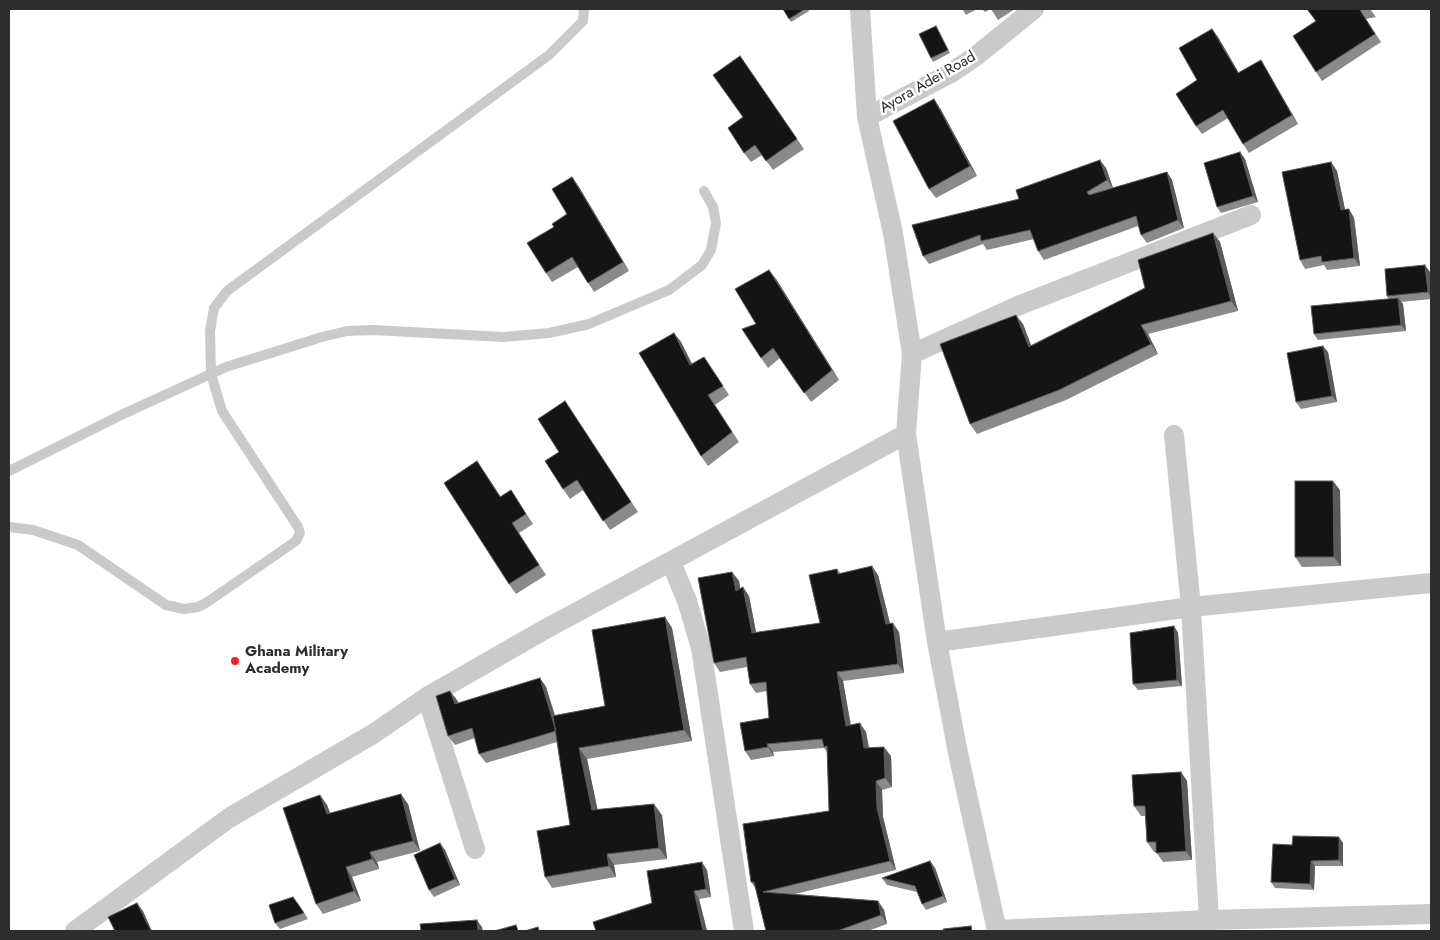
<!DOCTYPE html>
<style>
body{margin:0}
#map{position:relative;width:1440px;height:940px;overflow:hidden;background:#fff;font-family:Jost,sans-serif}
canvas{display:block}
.frame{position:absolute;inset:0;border:10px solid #2d2d2d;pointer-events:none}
</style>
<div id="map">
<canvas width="1440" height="940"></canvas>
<div class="frame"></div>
</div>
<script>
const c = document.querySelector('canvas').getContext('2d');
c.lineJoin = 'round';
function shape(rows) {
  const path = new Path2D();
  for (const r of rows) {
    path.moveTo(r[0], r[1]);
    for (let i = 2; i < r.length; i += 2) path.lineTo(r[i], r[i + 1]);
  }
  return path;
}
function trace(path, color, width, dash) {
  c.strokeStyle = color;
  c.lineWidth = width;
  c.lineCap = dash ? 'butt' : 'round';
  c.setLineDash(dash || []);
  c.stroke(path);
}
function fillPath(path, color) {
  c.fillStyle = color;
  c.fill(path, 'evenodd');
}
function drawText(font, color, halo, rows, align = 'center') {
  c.font = font + ' Jost,sans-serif';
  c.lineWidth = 5;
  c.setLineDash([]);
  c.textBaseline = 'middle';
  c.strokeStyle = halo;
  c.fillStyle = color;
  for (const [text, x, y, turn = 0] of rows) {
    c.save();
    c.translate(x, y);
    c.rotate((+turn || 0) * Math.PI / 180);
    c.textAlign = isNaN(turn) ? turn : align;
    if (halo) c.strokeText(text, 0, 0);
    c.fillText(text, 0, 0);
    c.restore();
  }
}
const service = shape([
 [9,471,119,416,226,367,322,337,347,331,373,330,503,337,549,333,589,324,669,290,702,265,711,250,716,223,713,207,704,191],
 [9,527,33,530,78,545,166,605,184,609,198,607,206,603,296,541,300,533,298,527,222,411,211,374,210,331,214,308,227,291,549,55,583,21,584,9]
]);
const minor = shape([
 [860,9,867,117,893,233,912,354,906,434,937,642,958,753,997,931],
 [867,117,951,73,976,56,1034,9],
 [912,354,1020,305,1251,215],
 [1174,435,1191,607,1209,920,1200,931],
 [671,562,687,601,701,648,744,931],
 [937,642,1191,607,1431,583],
 [427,697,475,849],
 [997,930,1209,920,1431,914],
 [75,931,229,818,373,734,427,697,542,631,906,434]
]);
const wall = shape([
 [783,9,808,9,809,11,791,22],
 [962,9,977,9,966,15],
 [982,9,1015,9,998,20,991,9,985,12],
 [1307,9,1370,9,1376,17,1366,19,1381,42,1322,81,1316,72,1316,21],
 [936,26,950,53,933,62,931,58],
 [1212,29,1218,37,1239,73,1266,69,1298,124,1249,153,1243,144,1228,118,1202,134,1196,126,1197,80],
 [740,56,804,149,773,170,762,155,751,162,744,153],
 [940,108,977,176,936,198,929,189],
 [1240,152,1245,159,1258,202,1221,213,1217,207],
 [1331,162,1337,171,1345,210,1349,209,1354,218,1360,266,1327,270,1324,265,1305,269,1300,260],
 [1106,168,1113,188,1167,172,1172,180,1184,228,1147,243,1141,235,1138,226,1044,260,1038,251,1034,239,987,250,983,244,929,264,923,256,1019,199],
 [572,177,579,187,629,271,594,292,578,267,552,282,546,273,554,227,567,214],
 [1213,233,1220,242,1238,311,1148,334,1158,354,1066,400,977,434,970,424,1023,324,1031,345,1145,288],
 [1430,272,1431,284,1431,299,1401,302,1403,304,1406,331,1318,340,1314,334,1389,299,1387,296],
 [776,279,839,380,811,402,780,358,768,368,761,358,756,324],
 [674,333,681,342,692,364,704,357,729,395,715,405,739,442,708,466,701,456],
 [1328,352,1337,402,1301,409,1296,402],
 [565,401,638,512,610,530,583,490,570,499,563,489,559,452],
 [484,471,501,497,511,490,533,524,519,533,546,575,516,594,509,584],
 [1340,490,1341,566,1302,567,1295,557],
 [837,569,840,573,878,575,890,623,899,632,904,673,843,681,851,725,866,732,869,747,891,756,892,787,882,790,883,817,896,870,795,894,878,901,884,910,887,924,868,931,766,931,756,889,751,882,829,811,827,752,824,748,773,752,774,756,751,760,745,751,769,718,767,691,756,693,750,684,747,667,720,672,714,663,732,572,739,581,740,589,743,587,749,596,756,633,820,623],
 [665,617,672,628,692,741,587,759,597,809,662,815,667,859,614,865,616,877,552,888,545,877,570,825,557,742,486,763,479,754,475,738,455,745,448,736,457,700,458,703,540,678,546,687,555,715,605,706],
 [1174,626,1178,633,1182,686,1138,690,1133,684],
 [1181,772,1187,781,1192,860,1163,862,1156,852,1154,852,1147,842,1145,816,1141,816,1134,806],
 [320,795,327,805,330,813,408,804,420,851,377,862,379,869,352,877,361,901,323,914,316,904],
 [440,843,445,850,460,885,434,897,429,890],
 [1343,843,1343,866,1315,866,1314,890,1275,888,1271,882,1292,845],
 [930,861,935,868,947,902,926,910,922,904,917,892,887,885,882,878],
 [707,870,711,897,699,899,707,931,596,931,652,903],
 [298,903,308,919,280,929,275,923]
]);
const shadedWall = shape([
 [1212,29,1218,37,1244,82,1238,73],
 [1261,60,1266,69,1298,124,1292,115],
 [934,99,940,108,977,176,970,166],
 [1240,152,1245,159,1258,202,1253,196],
 [1100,160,1106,168,1113,188,1107,180],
 [1331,162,1337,171,1347,219,1341,210],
 [1167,172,1172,180,1184,228,1178,220],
 [572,177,579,187,629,271,623,262],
 [1349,209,1354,218,1360,266,1354,258],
 [1213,233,1220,242,1238,311,1231,301],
 [1425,265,1430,272,1431,297,1428,292],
 [769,270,776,279,839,380,832,370],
 [1398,298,1403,304,1406,331,1401,325],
 [1016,315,1023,324,1035,356,1029,347],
 [1141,325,1148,334,1158,354,1151,344],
 [674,333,681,342,697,374,690,365],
 [1323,346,1328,352,1337,402,1332,396],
 [1333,481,1340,490,1341,566,1334,557],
 [872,566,878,575,892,632,886,624],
 [732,572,739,581,742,600,736,591],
 [743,587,749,596,758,642,752,633],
 [665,617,672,628,692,741,684,730],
 [893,623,899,632,904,673,898,664],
 [1174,626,1178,633,1182,686,1177,680],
 [837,672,843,681,852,734,846,726],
 [540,678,546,687,562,740,556,731],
 [450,691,457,700,462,713,455,704],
 [860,723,866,732,870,756,864,748],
 [767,744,773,752,774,756,768,747],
 [884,747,891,756,892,787,885,778],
 [579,748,587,759,600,821,592,810],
 [1181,772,1187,781,1192,860,1186,851],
 [876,781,882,790,883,817,896,870,890,861,877,808],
 [401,794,408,804,420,851,413,841],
 [320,795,327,805,334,823,327,814],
 [654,804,662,815,667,859,659,848],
 [1339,837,1343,843,1343,866,1339,860],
 [440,843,445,850,460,885,455,879],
 [370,852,377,862,379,869,372,859],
 [607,854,614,865,616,877,609,866],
 [930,861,935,868,947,902,943,896],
 [1311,861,1315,866,1314,890,1310,884],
 [702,862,707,870,711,897,706,889],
 [346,867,352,877,361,901,354,891],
 [694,891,699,899,707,931,703,931],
 [878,901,884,910,887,924,881,915],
 [137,903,143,911,152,931,151,931],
 [477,920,482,927,483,931,478,931]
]);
const building = shape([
 [783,9,805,9,789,19,783,9],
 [1307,9,1370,9,1360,10,1375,34,1316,72,1293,36,1316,21,1307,9],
 [936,26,948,50,931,58,919,34,936,26],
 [1212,29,1238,73,1261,60,1292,115,1243,144,1223,110,1196,126,1176,94,1197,80,1179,48,1212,29],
 [740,56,797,139,766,161,755,145,744,153,728,128,743,117,713,75,740,56],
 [934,99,970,166,929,189,893,121,934,99],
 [1240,152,1253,196,1217,207,1204,163,1240,152],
 [1100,160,1107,180,1087,192,1089,195,1167,172,1178,220,1141,235,1136,216,1038,251,1030,230,981,241,980,235,923,256,912,225,1019,199,1016,190,1100,160],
 [1331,162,1341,210,1349,209,1354,258,1322,262,1321,256,1300,260,1282,172,1331,162],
 [572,177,623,262,588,283,572,257,546,273,527,243,554,227,552,224,567,214,552,189,572,177],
 [1213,233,1231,301,1141,325,1151,344,1059,390,970,424,940,344,1016,315,1029,347,1145,288,1138,260,1213,233],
 [1425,265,1428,292,1387,296,1385,269,1425,265],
 [769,270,832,370,804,393,773,348,761,358,742,329,756,324,735,289,769,270],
 [1398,298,1401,325,1314,334,1311,306,1398,298],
 [674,333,690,365,704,357,723,386,708,395,732,432,701,456,639,353,674,333],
 [1323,346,1332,396,1296,402,1287,353,1323,346],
 [565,401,631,502,603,521,577,480,563,489,545,461,559,452,538,419,565,401],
 [477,461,500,497,511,490,526,514,512,523,539,565,509,584,444,483,477,461],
 [1295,481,1333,481,1334,557,1295,557,1295,481],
 [872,566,886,624,893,623,898,664,837,672,846,726,860,723,864,748,884,747,885,778,876,781,877,808,890,861,763,892,878,901,881,915,837,931,766,931,754,882,751,882,743,824,829,811,827,746,824,747,822,739,767,744,768,747,745,751,740,723,769,718,766,682,750,684,746,657,714,663,698,578,732,572,736,591,743,587,752,633,820,623,809,575,837,569,838,574,872,566],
 [665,617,684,730,579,748,592,810,654,804,659,848,607,854,609,866,545,877,537,831,570,825,553,716,605,706,592,630,665,617],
 [1174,626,1177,680,1133,684,1130,633,1174,626],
 [540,678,556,731,479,754,472,728,448,736,436,696,450,691,455,704,540,678],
 [1181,772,1186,851,1156,853,1156,842,1147,842,1145,806,1134,806,1132,775,1181,772],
 [401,794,413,841,370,852,372,859,346,867,354,891,316,904,283,808,320,795,327,814,401,794],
 [1293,836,1339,837,1339,860,1311,861,1310,884,1271,882,1273,844,1292,845,1293,836],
 [440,843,455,879,429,890,414,855,440,843],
 [930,861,943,896,922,904,915,886,882,878,930,861],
 [702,862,706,889,694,891,703,931,596,931,593,922,652,903,647,871,702,862],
 [293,897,304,913,275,923,269,905,293,897],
 [137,903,151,931,115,931,108,917,137,903],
 [477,920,478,931,421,931,420,924,477,920],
 [516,925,518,931,494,931,516,925],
 [971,926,972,931,944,931,943,929,971,926],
 [538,927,539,931,525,931,538,927]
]);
const markers = [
 [235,661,5,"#f51e29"]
];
const streetNames = [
 ["Ayora Adei Road",928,83,-30]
];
const poiNames = [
 ["Ghana Military",245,652],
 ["Academy",245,669]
];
trace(service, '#cacaca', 10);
trace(minor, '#cacaca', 20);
fillPath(wall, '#8a8a8a');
fillPath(shadedWall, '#5a5a5a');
fillPath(building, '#141414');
trace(building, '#5a5a5a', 1);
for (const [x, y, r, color] of markers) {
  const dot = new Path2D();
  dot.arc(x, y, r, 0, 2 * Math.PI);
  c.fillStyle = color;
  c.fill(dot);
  trace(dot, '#fff', 2);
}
drawText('15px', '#2d2d2d', '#fff', streetNames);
drawText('bold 15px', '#2d2d2d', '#fff', poiNames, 'left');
</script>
